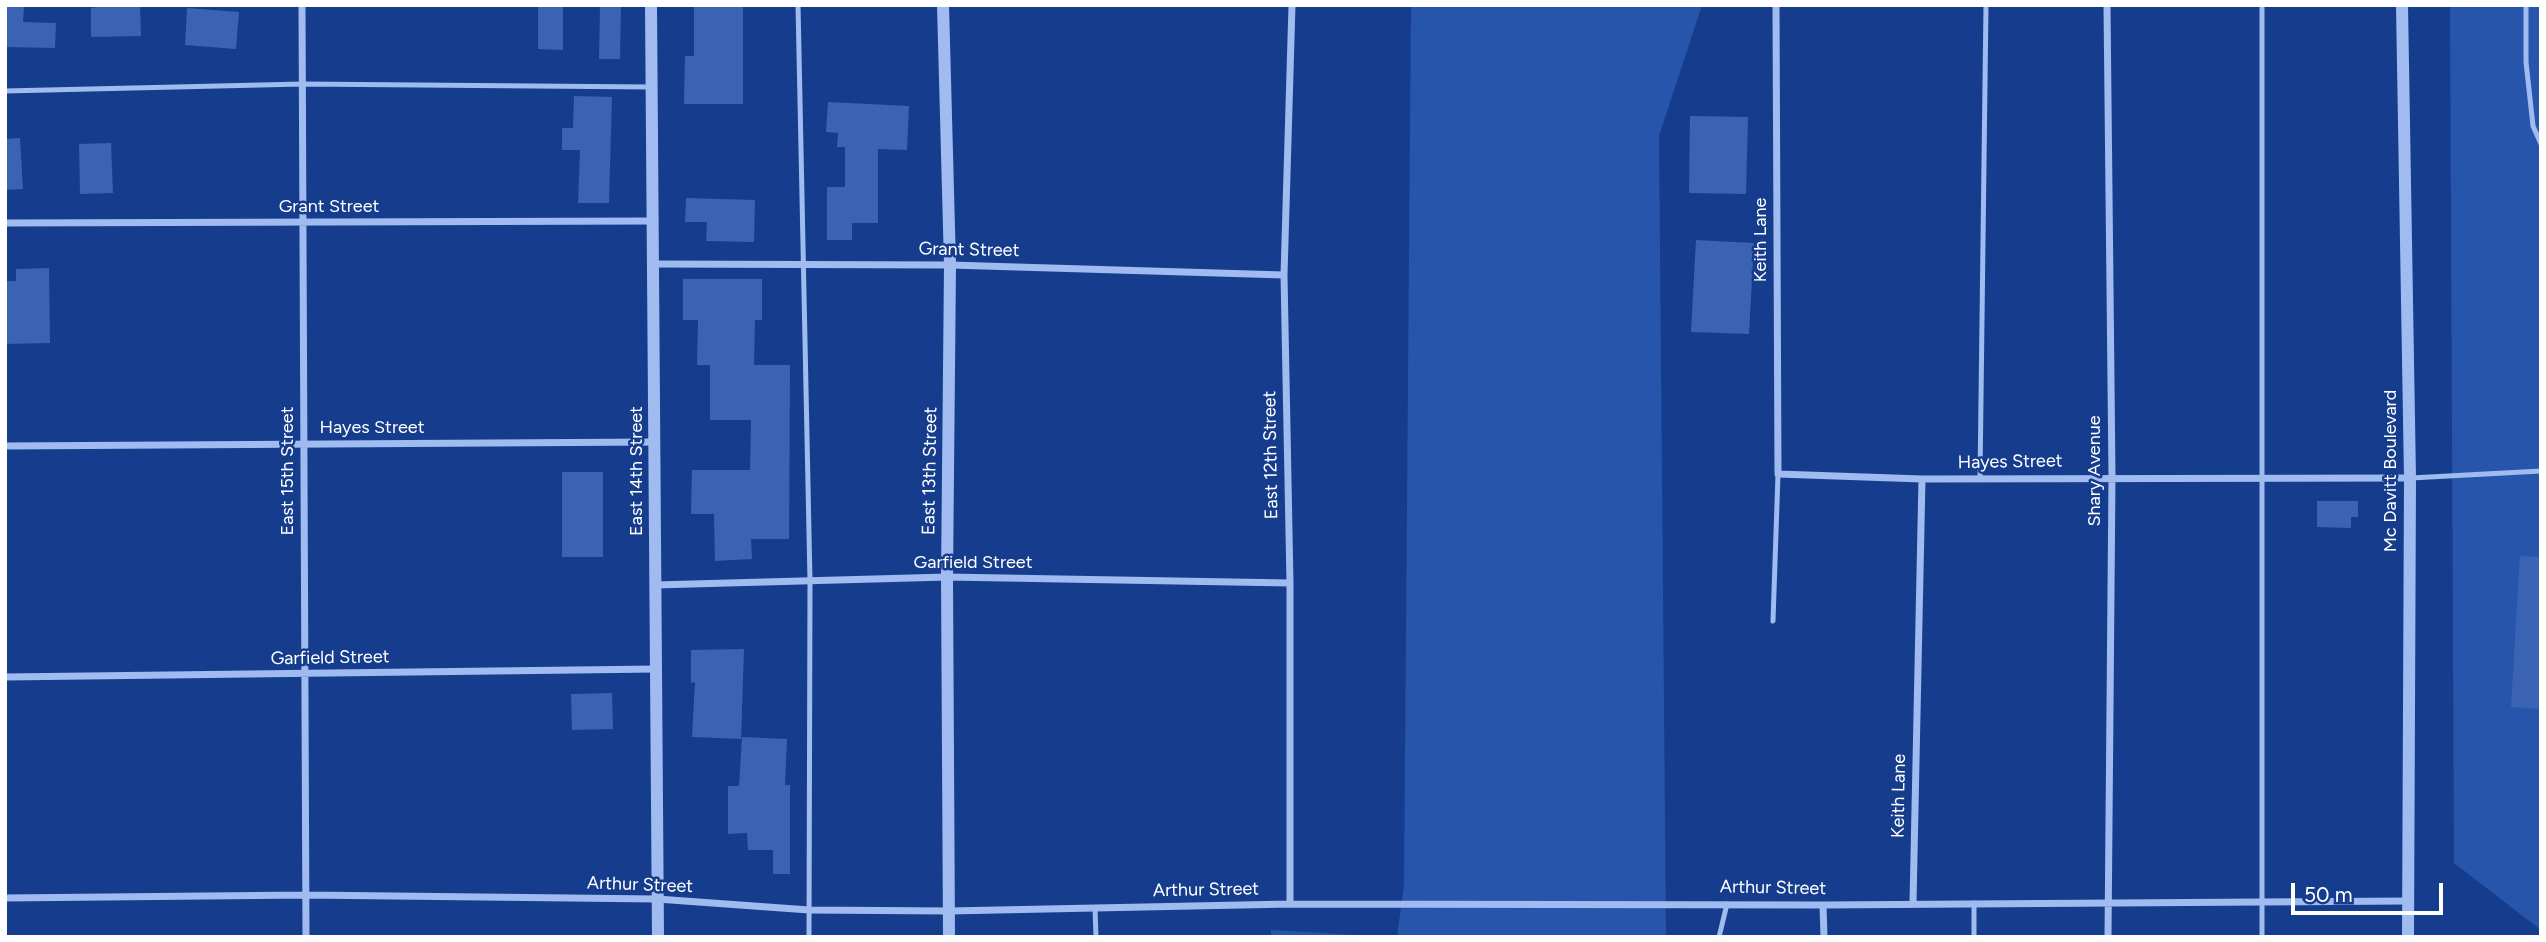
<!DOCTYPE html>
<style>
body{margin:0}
#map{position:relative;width:2546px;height:942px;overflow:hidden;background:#163d8d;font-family:Figtree,sans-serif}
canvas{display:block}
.frame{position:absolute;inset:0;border:7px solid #fff;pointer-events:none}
.scale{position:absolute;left:2291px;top:883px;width:152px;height:32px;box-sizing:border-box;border:4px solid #fff;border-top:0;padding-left:9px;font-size:21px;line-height:24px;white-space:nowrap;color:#fff;-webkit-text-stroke:5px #163d8d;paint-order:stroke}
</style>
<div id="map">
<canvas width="2546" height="942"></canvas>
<div class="frame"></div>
<div class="scale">50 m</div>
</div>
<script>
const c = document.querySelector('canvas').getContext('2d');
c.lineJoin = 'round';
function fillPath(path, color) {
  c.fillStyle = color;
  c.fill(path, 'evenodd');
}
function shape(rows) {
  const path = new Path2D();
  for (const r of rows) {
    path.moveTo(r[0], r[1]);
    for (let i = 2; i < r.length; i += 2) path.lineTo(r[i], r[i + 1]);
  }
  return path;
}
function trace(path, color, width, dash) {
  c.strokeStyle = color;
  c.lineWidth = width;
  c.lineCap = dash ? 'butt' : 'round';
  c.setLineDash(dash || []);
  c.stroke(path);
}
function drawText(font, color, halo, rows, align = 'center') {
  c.font = font + ' Figtree,sans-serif';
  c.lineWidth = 5;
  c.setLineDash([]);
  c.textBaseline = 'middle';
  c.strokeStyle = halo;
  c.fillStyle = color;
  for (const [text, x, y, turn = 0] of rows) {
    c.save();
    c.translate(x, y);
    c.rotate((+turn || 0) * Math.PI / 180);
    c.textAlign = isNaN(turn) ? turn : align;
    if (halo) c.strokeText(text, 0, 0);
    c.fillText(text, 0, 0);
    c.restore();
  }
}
const green = shape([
 [1411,5,1702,5,1659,136,1666,937,1397,937,1404,885],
 [2450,5,2541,5,2541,930,2454,863],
 [1271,930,1392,937,1271,937]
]);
const building = shape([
 [5,5,24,5,23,22,56,23,55,48,5,47],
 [110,5,140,5,141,36,91,37,91,8],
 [538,5,563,5,563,50,538,49],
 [600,5,621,5,620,59,599,59],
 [694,5,743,5,743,104,684,104,685,56,694,56],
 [187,8,239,12,236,49,185,45],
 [574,96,612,97,609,203,578,203,580,150,562,150,562,128,573,128],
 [828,102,909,106,907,150,878,149,878,223,852,223,852,240,827,240,827,187,845,187,845,147,837,147,838,133,826,132],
 [1690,116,1748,117,1746,194,1689,193],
 [20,138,23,189,5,190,5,139],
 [111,143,113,193,80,194,79,144],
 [686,198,755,200,754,242,706,241,707,222,685,222],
 [1696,240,1754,243,1749,334,1691,332],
 [49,268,50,343,5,344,5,281,16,281,16,269],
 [683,279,762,279,762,320,755,320,754,365,790,365,789,539,751,539,752,559,715,561,714,514,691,514,692,470,750,470,751,420,710,420,710,365,697,365,698,320,683,320],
 [562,472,603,472,603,557,562,557],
 [2317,501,2358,501,2358,517,2351,517,2351,528,2317,527],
 [2520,556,2541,557,2541,709,2511,707],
 [744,649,741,739,692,737,695,682,691,683,691,650],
 [612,693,613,729,572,730,571,694],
 [742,737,787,739,785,785,790,785,790,874,773,874,773,850,748,850,747,833,728,834,728,786,739,786]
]);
const service = shape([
 [798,5,810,581,809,937],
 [2526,5,2526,62,2533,126,2541,144],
 [5,91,303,84,650,87],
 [1980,478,1986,5],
 [2411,478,2541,471],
 [1773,621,1778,474],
 [1095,908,1096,937],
 [1719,937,1727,904],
 [1974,937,1974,903],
 [2262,937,2262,5]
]);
const minor = shape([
 [302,5,306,937],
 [1776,5,1778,474,1922,479,2410,478],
 [2107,5,2112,476,2108,937],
 [5,223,653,221],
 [653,264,950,265,1284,275],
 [5,446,654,442],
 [655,585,947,577,1290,583],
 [5,677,656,669],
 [5,898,306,895,657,899,809,910,949,911,1290,904,1823,905,2407,901],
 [1913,903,1922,479],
 [1290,904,1290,583,1284,275,1292,5],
 [1823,905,1824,937]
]);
const tertiary = shape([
 [651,5,658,937],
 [943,5,950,265,947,577,949,937],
 [2402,5,2410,478,2408,937]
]);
const streetNames = [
 ["Grant Street",329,207],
 ["Keith Lane",1761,240,-90],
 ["Grant Street",969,250,1],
 ["Hayes Street",372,428],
 ["East 12th Street",1271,455,-91],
 ["Hayes Street",2010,462,-1],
 ["East 15th Street",288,471,-90],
 ["East 14th Street",637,471,-90],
 ["East 13th Street",930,471,-89],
 ["Shary Avenue",2095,471,-90],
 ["Mc Davitt Boulevard",2391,471,-90],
 ["Garfield Street",973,563],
 ["Garfield Street",330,658,-1],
 ["Keith Lane",1899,796,-89],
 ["Arthur Street",640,885,2],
 ["Arthur Street",1773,888,1],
 ["Arthur Street",1206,890,-1]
];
fillPath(green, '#2855ac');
fillPath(building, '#3a63b4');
trace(service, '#a0bbef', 5);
trace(minor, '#a0bbef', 7);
trace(tertiary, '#a0bbef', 12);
drawText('18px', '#fff', '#163d8d', streetNames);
</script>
